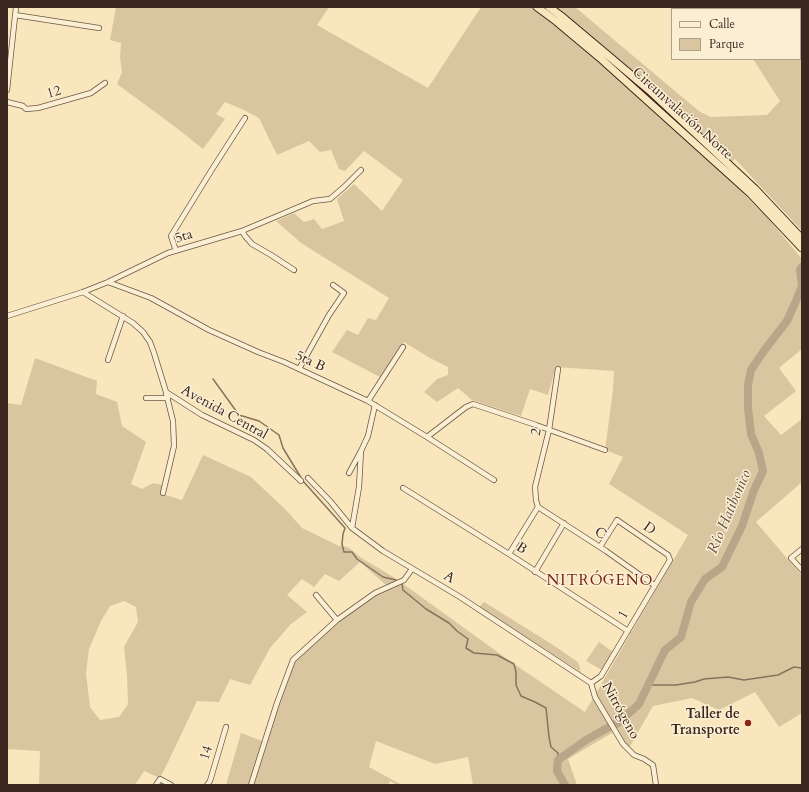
<!DOCTYPE html>
<meta charset="utf-8">
<style>
body{margin:0}
#map{position:relative;width:809px;height:792px;overflow:hidden;background:#f9e6bc;font-family:Cardo,serif}
canvas{display:block}
.frame{position:absolute;inset:0;border:8px solid #3c2720;pointer-events:none}
.legend{position:absolute;left:671px;top:8px;width:130px;height:52px;box-sizing:border-box;background:#fbefd3;border:1px solid #af9f8b;margin:0;padding:5px 7px;list-style:none;font-size:12px;color:#3c2720}
.legend li{display:flex;align-items:center;gap:8px;height:20px}
.legend b{width:20px;border:1px solid #af9f8b}
</style>
<div id="map">
<canvas width="809" height="792"></canvas>
<div class="frame"></div>
<ul class="legend">
<li><b style="height:5px;background:#fbefd3"></b>Calle</li>
<li><b style="height:11px;background:#d9c6a1"></b>Parque</li>
</ul>
</div>
<script>
const c = document.querySelector('canvas').getContext('2d');
c.lineJoin = 'round';
function fillPath(path, color) {
  c.fillStyle = color;
  c.fill(path, 'evenodd');
}
function shape(rows) {
  const path = new Path2D();
  for (const r of rows) {
    path.moveTo(r[0], r[1]);
    for (let i = 2; i < r.length; i += 2) path.lineTo(r[i], r[i + 1]);
  }
  return path;
}
function trace(path, color, width, dash) {
  c.strokeStyle = color;
  c.lineWidth = width;
  c.lineCap = dash ? 'butt' : 'round';
  c.setLineDash(dash || []);
  c.stroke(path);
}
function drawText(font, color, halo, rows, align = 'center') {
  c.font = font + ' Cardo,serif';
  c.lineWidth = 3;
  c.setLineDash([]);
  c.textBaseline = 'middle';
  c.strokeStyle = halo;
  c.fillStyle = color;
  for (const [text, x, y, turn = 0] of rows) {
    c.save();
    c.translate(x, y);
    c.rotate((+turn || 0) * Math.PI / 180);
    c.textAlign = isNaN(turn) ? turn : align;
    if (halo) c.strokeText(text, 0, 0);
    c.fillText(text, 0, 0);
    c.restore();
  }
}
const green = shape([
 [116,7,329,7,317,25,428,88,481,7,575,7,700,112,711,117,767,115,780,101,753,59,800,59,800,9,722,9,720,7,802,7,802,231,735,159,721,171,767,217,802,259,802,349,779,368,796,391,764,416,781,435,802,419,802,482,756,522,802,576,802,713,779,727,755,692,719,710,692,698,653,706,629,748,617,730,568,759,577,785,473,785,468,757,435,764,376,741,369,767,402,785,397,785,390,781,388,785,226,785,241,733,265,742,293,662,337,620,387,586,360,562,339,581,325,574,314,587,302,579,287,595,307,612,291,624,270,648,250,685,230,679,219,702,197,701,169,760,160,778,144,771,135,785,39,785,40,751,7,749,7,403,21,405,35,358,97,381,96,394,117,402,122,426,146,442,131,484,142,489,153,483,163,485,162,494,182,500,203,455,251,477,286,510,302,528,339,546,348,547,360,557,395,578,514,664,585,712,688,535,609,484,623,457,605,450,613,390,614,371,556,367,548,395,530,389,521,416,472,400,458,388,437,402,424,392,437,379,448,375,448,367,430,358,404,342,380,377,332,352,347,330,358,335,368,318,376,320,389,298,301,243,276,221,294,213,304,222,314,219,322,229,344,221,337,199,354,184,382,211,403,180,364,151,345,171,339,169,331,150,320,152,309,141,277,155,259,118,244,110,225,102,216,114,225,119,203,149,178,129,117,84,122,72,120,58,121,43,110,40],
 [124,601,136,607,138,622,124,647,127,675,128,704,119,717,100,720,90,707,86,673,89,649,101,621,110,606],
 [484,602,550,643,578,662,581,672,479,607],
 [599,642,613,652,602,670,586,661]
]);
const stream = shape([
 [213,379,239,415,259,421,279,435,283,448,303,481,345,528,343,534,342,544,344,552,352,552,357,559,383,577,396,580],
 [402,584,403,590,426,609,449,623,457,631,468,639,466,648,474,653,497,655,514,664,516,672,516,685,521,696,535,702,546,708,549,737,551,747,558,753,558,760],
 [648,685,676,685,695,682,704,679,728,677,744,680,778,675,794,667,802,668]
]);
const river = shape([
 [565,785,557,771,558,760,586,740,611,726,618,723,639,704,665,650,681,637,691,602,705,579,722,567,742,526,754,490,763,471,759,453,751,434,748,408,748,385,751,370,766,348,787,321,796,301,802,286,800,269,802,267]
]);
const minor = shape([
 [15,15,99,28],
 [7,90,16,7],
 [7,102,23,106,26,109,38,108,91,93,105,83],
 [242,231,245,236,252,244,271,255,294,270],
 [176,251,171,236,211,171,245,118],
 [108,282,151,298,209,330,258,352,284,362,368,401,427,437,494,480],
 [83,292,133,323,143,332,150,342,154,353,166,392,202,415,254,440,267,449,301,481],
 [7,316,83,292,108,282,168,253,242,231,313,201,330,199,344,187,361,170],
 [108,360,123,316],
 [299,369,329,315,344,293,333,285],
 [558,369,549,430,535,487,536,500,538,507,606,551,654,585],
 [146,398,168,398],
 [368,401,403,347],
 [427,437,466,407,473,404,536,425,605,450],
 [349,473,361,451,368,436,375,405],
 [308,478,330,501,352,528,383,551,460,597,591,683],
 [403,488,509,554,628,631],
 [163,493,174,446,173,421,166,393],
 [352,528,359,487,361,451],
 [802,549,791,558,802,570],
 [509,554,538,507],
 [535,572,564,523],
 [316,595,337,620],
 [591,683,601,676,670,560,668,555,617,520,600,547],
 [591,683,595,697,623,744,634,755,644,759,653,765,656,785],
 [156,785,160,779,171,785],
 [207,785,210,781,226,727],
 [251,785,277,703,293,660,337,620,375,593,404,580,412,569]
]);
const highway = shape([
 [537,7,556,21,599,57,751,194,802,248],
 [549,7,561,16,649,90,755,189,802,239]
]);
const markers = [
 [748,723,4,"#8f2418"]
];
const streetNames = [
 ["12",54,93,-16],
 ["Circunvalación Norte",682,114,42],
 ["5ta",184,237,-17],
 ["5ta B",310,362,25],
 ["Avenida Central",224,413,29],
 ["2",537,432,-79],
 ["D",649,529,35],
 ["C",600,534,33],
 ["B",521,549,33],
 ["A",449,578,30],
 ["1",624,615,-60],
 ["Nitrógeno",620,711,61],
 ["14",207,753,-73]
];
const poiNames = [
 ["Taller de",740,715],
 ["Transporte",740,731]
];
const waterNames = [
 ["Río Hatibonico",730,512,-67]
];
const neighbourhoodNames = [
 ["NITRÓGENO",600,582]
];
fillPath(green, '#d9c6a1');
trace(stream, '#87735e', 1.5);
trace(river, '#b9a587', 8);
trace(minor, '#6b5747', 6);
trace(highway, '#3c2720', 9);
trace(minor, '#fbefd3', 4.5);
trace(highway, '#f9e6bc', 7);
for (const [x, y, r, color] of markers) {
  const dot = new Path2D();
  dot.arc(x, y, r, 0, 2 * Math.PI);
  c.fillStyle = color;
  c.fill(dot);
  trace(dot, '#fbefd3', 1.5);
}
drawText('14px', '#3c2720', '#fbefd3', streetNames);
drawText('bold 14px', '#3c2720', '#fbefd3', poiNames, 'right');
drawText('italic 15px', '#624d3f', '#fbefd3', waterNames);
c.letterSpacing = '1px';
drawText('15px', '#7a1f14', '#fbefd3', neighbourhoodNames);
c.letterSpacing = '0px';
</script>
